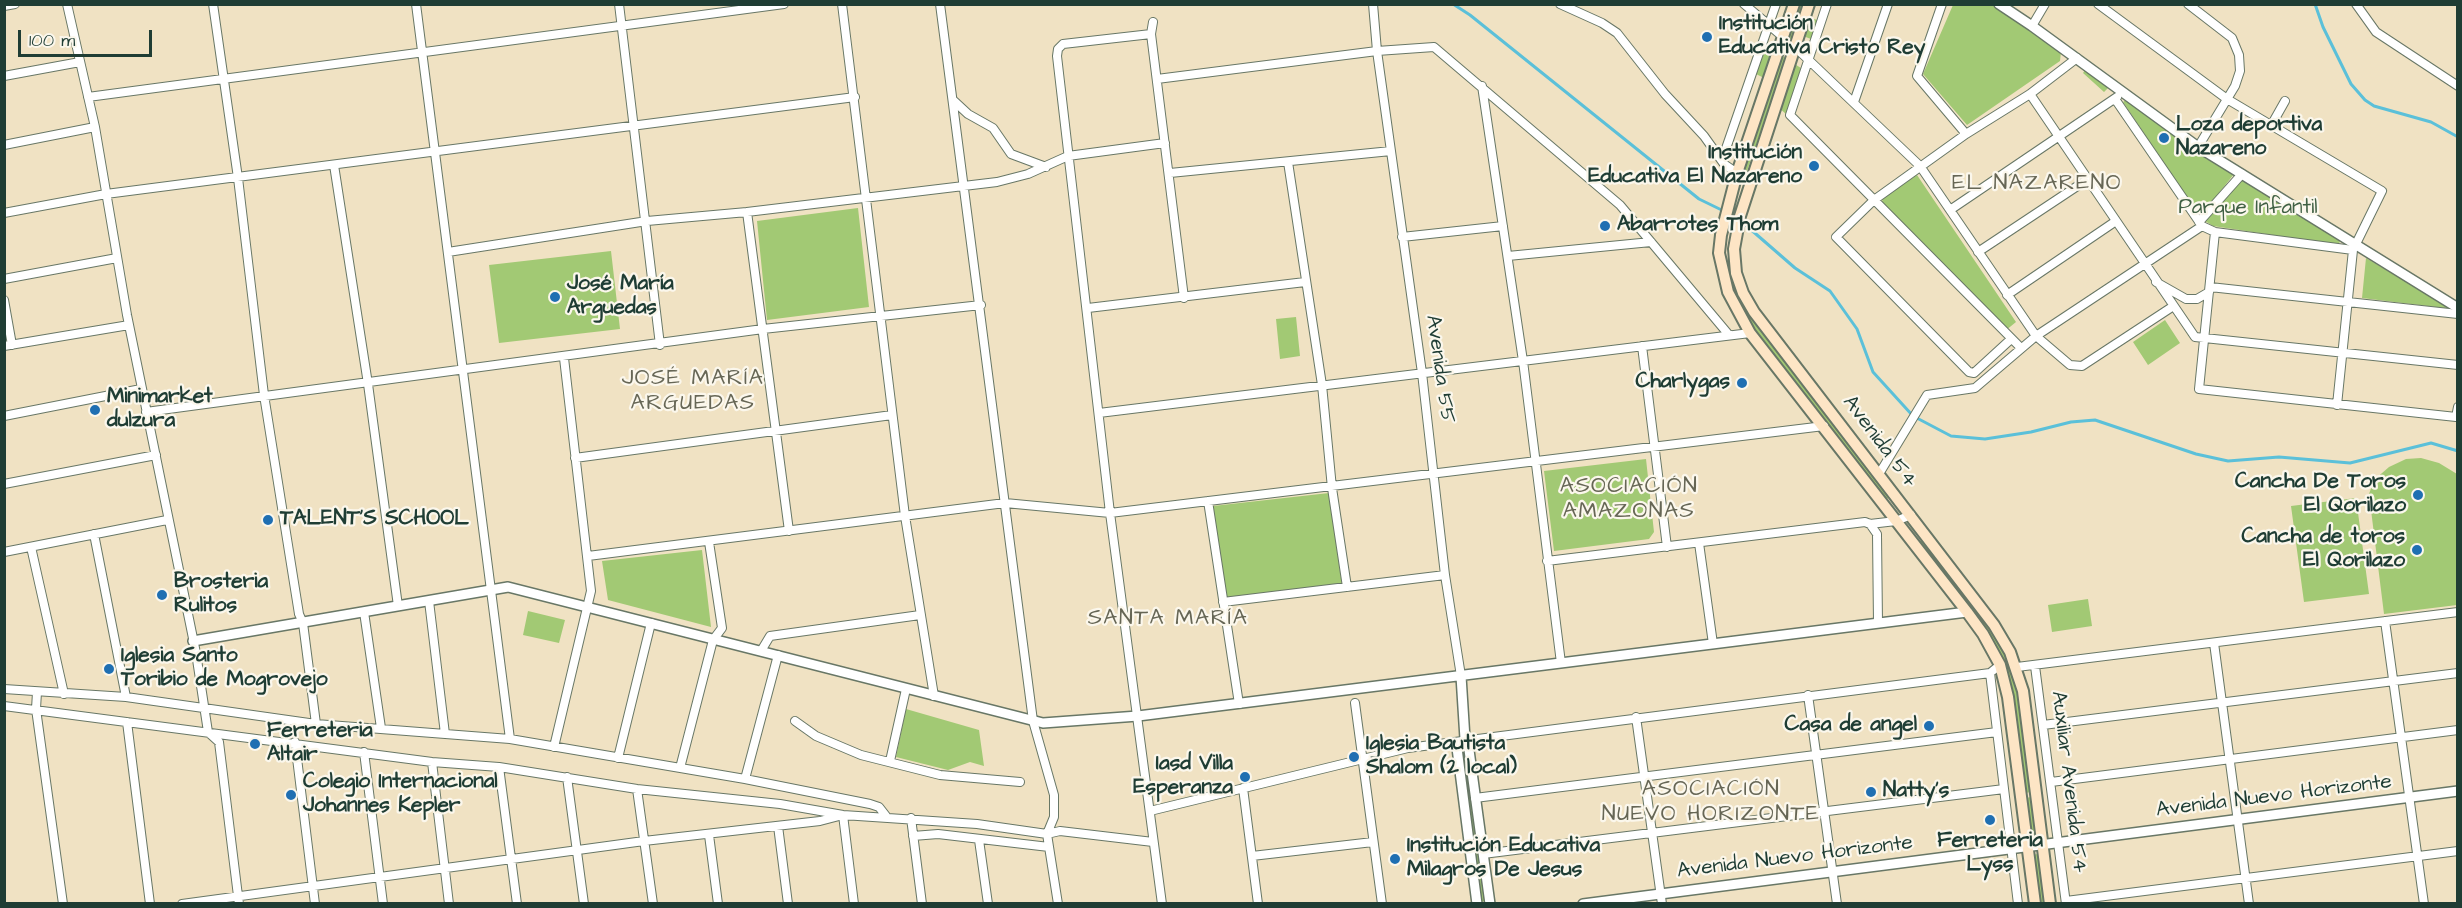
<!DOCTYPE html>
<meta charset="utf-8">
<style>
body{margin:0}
#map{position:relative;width:2462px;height:908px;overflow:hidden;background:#f0e2c3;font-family:"Architects Daughter",sans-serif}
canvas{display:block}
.frame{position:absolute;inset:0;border:6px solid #1f3d34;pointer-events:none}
.scale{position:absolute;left:18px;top:30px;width:134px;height:27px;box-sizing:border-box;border:3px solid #1f3d34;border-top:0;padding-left:8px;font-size:18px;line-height:21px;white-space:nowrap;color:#1f3d34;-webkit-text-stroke:4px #fbf7ec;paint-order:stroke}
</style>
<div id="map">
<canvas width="2462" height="908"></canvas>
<div class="frame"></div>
<div class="scale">100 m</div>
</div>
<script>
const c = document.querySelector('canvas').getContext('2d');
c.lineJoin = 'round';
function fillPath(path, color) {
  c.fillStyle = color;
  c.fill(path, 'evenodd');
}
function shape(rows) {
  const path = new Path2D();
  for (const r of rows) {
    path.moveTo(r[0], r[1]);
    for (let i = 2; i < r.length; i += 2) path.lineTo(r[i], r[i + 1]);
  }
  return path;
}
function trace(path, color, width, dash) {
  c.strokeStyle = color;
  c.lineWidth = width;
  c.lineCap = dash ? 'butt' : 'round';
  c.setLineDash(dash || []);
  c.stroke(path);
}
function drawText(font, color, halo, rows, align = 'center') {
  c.font = font + ' "Architects Daughter",sans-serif';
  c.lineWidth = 4.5;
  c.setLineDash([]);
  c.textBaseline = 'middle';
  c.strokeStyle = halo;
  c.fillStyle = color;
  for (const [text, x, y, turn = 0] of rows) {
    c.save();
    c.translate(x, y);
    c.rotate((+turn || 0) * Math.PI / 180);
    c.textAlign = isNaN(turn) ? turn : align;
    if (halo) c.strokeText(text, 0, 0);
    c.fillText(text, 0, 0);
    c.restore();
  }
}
const green = shape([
 [1798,5,1804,5,1788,54,1783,51],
 [1953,5,1992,5,2061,52,2060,61,1967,125,1923,74],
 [1809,17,1817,20,1811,39,1803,36],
 [1768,43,1773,50,1764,78,1756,74],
 [1781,55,1786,59,1747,171,1744,168],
 [1793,63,1801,68,1786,114,1778,107],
 [2085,70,2109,87,2104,92,2083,73],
 [2126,100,2234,174,2200,217,2123,102],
 [1917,175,2016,322,2005,331,1882,202,1883,198],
 [2242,179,2340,240,2339,245,2213,226,2205,221],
 [858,208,869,307,767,320,757,221],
 [611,251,620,329,499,343,489,265],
 [2366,258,2452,309,2362,298],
 [1728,271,1731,271,1750,315,1891,497,1886,499,1745,317,1732,290],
 [1296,317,1300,356,1280,359,1276,319],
 [2165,320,2180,343,2148,365,2133,342],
 [2421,458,2439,463,2457,474,2457,605,2384,614,2369,494,2374,480,2389,467,2406,459],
 [1646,459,1654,532,1649,539,1554,551,1544,471],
 [1329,493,1342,585,1227,599,1213,506],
 [2356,498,2369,594,2304,602,2291,506],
 [1923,539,2002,644,2017,686,2031,792,2025,793,2001,656,1988,633,1919,542],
 [702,550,711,627,608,600,602,561],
 [2088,599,2092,626,2052,632,2048,605],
 [528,611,565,620,559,643,523,635],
 [906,709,979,730,984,766,970,762,948,770,896,757],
 [1461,753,1465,753,1485,901,1481,902],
 [2031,797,2036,834,2030,835,2026,798],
 [2038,854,2045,903,2039,903,2032,855]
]);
const stream = shape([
 [1453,4,1470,15,1699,199,1736,217],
 [2315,4,2323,27,2351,84,2365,100,2374,106,2431,122,2458,137],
 [1741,221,1795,268,1830,291,1857,329,1873,372,1913,416,1951,436,1985,439,2031,432,2071,422,2095,420,2196,454,2228,461,2279,457,2350,463,2431,443,2458,451]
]);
const minor = shape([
 [67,4,95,127,127,315,196,653,208,732,219,742,239,904],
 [213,4,238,178,264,395,299,614,303,623,316,724],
 [416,4,510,739],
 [619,4,660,345],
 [842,4,905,516,934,696],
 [940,4,1033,721,1054,795,1054,817,1047,834,1058,904],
 [1373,4,1377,51,1422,373,1445,575,1461,676],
 [1560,4,1602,23,1617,33,1665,94,1704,136,1724,164,1737,173],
 [1744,4,1783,37],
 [1827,4,1790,115,2021,348],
 [1942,4,1917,76,1966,134],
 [2098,4,2227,99,2382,191,2353,250,2337,405],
 [2188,4,2232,38,2239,55,2240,71,2235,86,2198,147],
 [2356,4,2376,32,2458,86],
 [4,6,15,4],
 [1153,22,1151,34,1184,298],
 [2032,26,2045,4],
 [1151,34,1063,44,1058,49,1057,56,1110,513,1162,904],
 [1795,47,1920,166,2036,336,2070,365,2082,366,2172,307],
 [4,76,80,62],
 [1157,79,1377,51,1434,47,1620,205,1729,335],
 [1482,86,1523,361,1561,663],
 [2030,94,2195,337,2458,365],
 [88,97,784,4],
 [2115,99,2202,226,2215,232,2353,250],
 [954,101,968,114,993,128,1011,154,1046,167],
 [1854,102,1888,4],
 [2272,124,2285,101],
 [4,145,95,127],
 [1722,160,1776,4],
 [1288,162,1322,385,1332,488,1347,587],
 [334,165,368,384,398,606],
 [1170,173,1391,151],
 [1950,210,2117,97],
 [747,212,789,531],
 [4,213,106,194,855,97],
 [2199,222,2242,174],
 [2215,232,2199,389,2456,417,2458,407],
 [1402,237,1503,226],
 [448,252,647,221,747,212,997,182,1028,174,1068,156,1165,143],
 [1978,252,2088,179],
 [1508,256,1651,242],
 [4,279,117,258],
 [2156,282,2186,299,2197,299,2209,292],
 [2210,287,2458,314],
 [2007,295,2116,221],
 [4,300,12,345],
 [1088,308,1305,282],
 [2010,340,1974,373,1969,372,1836,237,1874,200,1966,134,2030,94,2077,58],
 [4,346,129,325],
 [1642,346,1667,547],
 [146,412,763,329,981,305],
 [1099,413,1750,333],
 [4,416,141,389],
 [575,458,892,415],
 [1879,474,1927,395,1975,388,2036,336,2202,226],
 [4,484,156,455],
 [1208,501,1239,704],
 [1870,524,1877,534,1878,623],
 [94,534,126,697],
 [1699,543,1713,644],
 [31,547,64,694],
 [4,552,167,520],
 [588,556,1005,503,1110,513,1824,426],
 [1547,561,1865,522,1870,524,1896,521,1911,515],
 [429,601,445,734],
 [1223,602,1445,575],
 [364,612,381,728],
 [2385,621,2424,904],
 [2214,643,2249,904],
 [761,651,770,636,920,615],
 [2035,666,2066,904],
 [2017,667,2458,612],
 [1990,673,2018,904],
 [4,689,126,697,316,724,510,739,745,779,870,804,879,807,886,816],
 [37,692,36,709,63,904],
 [1808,695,1837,904],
 [1355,703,1382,904],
 [4,706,432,762,499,767,637,789,780,804,843,815,977,824,1047,834,1060,831,1153,842],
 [1636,717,1662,904],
 [795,721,816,736,861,755,940,775,1020,782],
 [127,722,150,904],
 [2043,725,2458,673],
 [295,742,315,904],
 [554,747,591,591,564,358],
 [364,752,383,904],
 [618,758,651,623],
 [890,761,906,689],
 [432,762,449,904],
 [499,767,517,904],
 [680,768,713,640,722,628,709,542],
 [567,777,584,904],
 [745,779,778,655],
 [2051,782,2458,730],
 [1243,788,1258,904],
 [637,789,653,904],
 [1475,798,1997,732],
 [1150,811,1408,748,1990,673,2000,665],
 [911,818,922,904],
 [778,826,788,904],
 [709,835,718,904],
 [913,836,938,834,1049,847],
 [979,840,988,904],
 [1483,854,2004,789],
 [1252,856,1373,842],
 [2066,901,2458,851],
 [182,904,644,841,820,821,843,815,854,904]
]);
const tertiary = shape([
 [1999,4,2032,26,2198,147,2458,308],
 [193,641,508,587,1043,723,1138,716,1967,612],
 [1461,676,1465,739,1469,750,1490,904],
 [1465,739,1457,748,1477,904],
 [1583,904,2458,791]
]);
const secondary = shape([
 [1794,4,1737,173,1721,235,1719,253,1728,292,1750,333,1967,612,1983,634,2000,665,2008,697,2035,904],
 [1809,4,1740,216,1734,249,1736,273,1743,293,1754,312,1994,625,2010,652,2023,691,2050,904]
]);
const markers = [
 [1707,37,6,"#1f6fb2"],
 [2164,138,6,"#1f6fb2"],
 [1814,166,6,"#1f6fb2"],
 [1605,226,6,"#1f6fb2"],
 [555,297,6,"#1f6fb2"],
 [1742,383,6,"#1f6fb2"],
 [95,410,6,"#1f6fb2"],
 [2418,495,6,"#1f6fb2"],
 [268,520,6,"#1f6fb2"],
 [2417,550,6,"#1f6fb2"],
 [162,595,6,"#1f6fb2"],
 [109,669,6,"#1f6fb2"],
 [1929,726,6,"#1f6fb2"],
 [255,744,6,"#1f6fb2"],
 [1354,757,6,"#1f6fb2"],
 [1245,777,6,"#1f6fb2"],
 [1871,792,6,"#1f6fb2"],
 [291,795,6,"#1f6fb2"],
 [1990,820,6,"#1f6fb2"],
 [1395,859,6,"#1f6fb2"]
];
const poiNames = [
 ["Institución",1719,25],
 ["Educativa Cristo Rey",1719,49],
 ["Loza deportiva",2176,126],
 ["Nazareno",2176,150],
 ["Institución",1802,154,"right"],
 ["Educativa El Nazareno",1802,178,"right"],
 ["Abarrotes Thom",1617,226],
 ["José María",567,285],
 ["Arguedas",567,309],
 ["Charlygas",1730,383,"right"],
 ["Minimarket",107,398],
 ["dulzura",107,422],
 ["Cancha De Toros",2406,483,"right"],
 ["El Qorilazo",2406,507,"right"],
 ["TALENT'S SCHOOL",280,520],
 ["Cancha de toros",2405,538,"right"],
 ["El Qorilazo",2405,562,"right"],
 ["Brosteria",174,583],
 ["Rulitos",174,607],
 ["Iglesia Santo",121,657],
 ["Toribio de Mogrovejo",121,681],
 ["Casa de angel",1917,726,"right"],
 ["Ferreteria",267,732],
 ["Altair",267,756],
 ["Iglesia Bautista",1366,745],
 ["Shalom (2 local)",1366,769],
 ["Iasd Villa",1233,765,"right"],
 ["Esperanza",1233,789,"right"],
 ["Colegio Internacional",303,783],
 ["Johannes Kepler",303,807],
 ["Natty's",1883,792],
 ["Ferreteria",1990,842,"center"],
 ["Lyss",1990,866,"center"],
 ["Institución Educativa",1407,847],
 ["Milagros De Jesus",1407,871]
];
const parkNames = [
 ["Parque Infantil",2248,209]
];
const streetNames = [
 ["Avenida 55",1439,369,82],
 ["Avenida 54",1879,442,53],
 ["Auxiliar Avenida 54",2068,782,83],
 ["Avenida Nuevo Horizonte",2274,797,-7],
 ["Avenida Nuevo Horizonte",1795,858,-7]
];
const neighbourhoodNames = [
 ["EL NAZARENO",2037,184],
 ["JOSÉ MARÍA",693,379],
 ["ARGUEDAS",693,404],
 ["ASOCIACIÓN",1629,487],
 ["AMAZONAS",1629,512],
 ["SANTA MARÍA",1168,619],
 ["ASOCIACIÓN",1711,790],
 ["NUEVO HORIZONTE",1711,815]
];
fillPath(green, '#a2c974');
trace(stream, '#5bc0d9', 3);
trace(minor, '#687766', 10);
trace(tertiary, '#687766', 12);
trace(secondary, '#687766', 14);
trace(minor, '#fff', 8);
trace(tertiary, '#fff', 9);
trace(secondary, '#fde5c5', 10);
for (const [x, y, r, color] of markers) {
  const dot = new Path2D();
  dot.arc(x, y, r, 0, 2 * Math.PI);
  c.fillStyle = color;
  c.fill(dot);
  trace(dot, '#fbf7ec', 2);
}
drawText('bold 21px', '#1f3d34', '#fbf7ec', poiNames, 'left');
drawText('21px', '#406044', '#fbf7ec', parkNames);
drawText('21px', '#1f3d34', '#fbf7ec', streetNames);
c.letterSpacing = '1.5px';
drawText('22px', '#665', '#fbf7ec', neighbourhoodNames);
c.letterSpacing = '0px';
</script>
